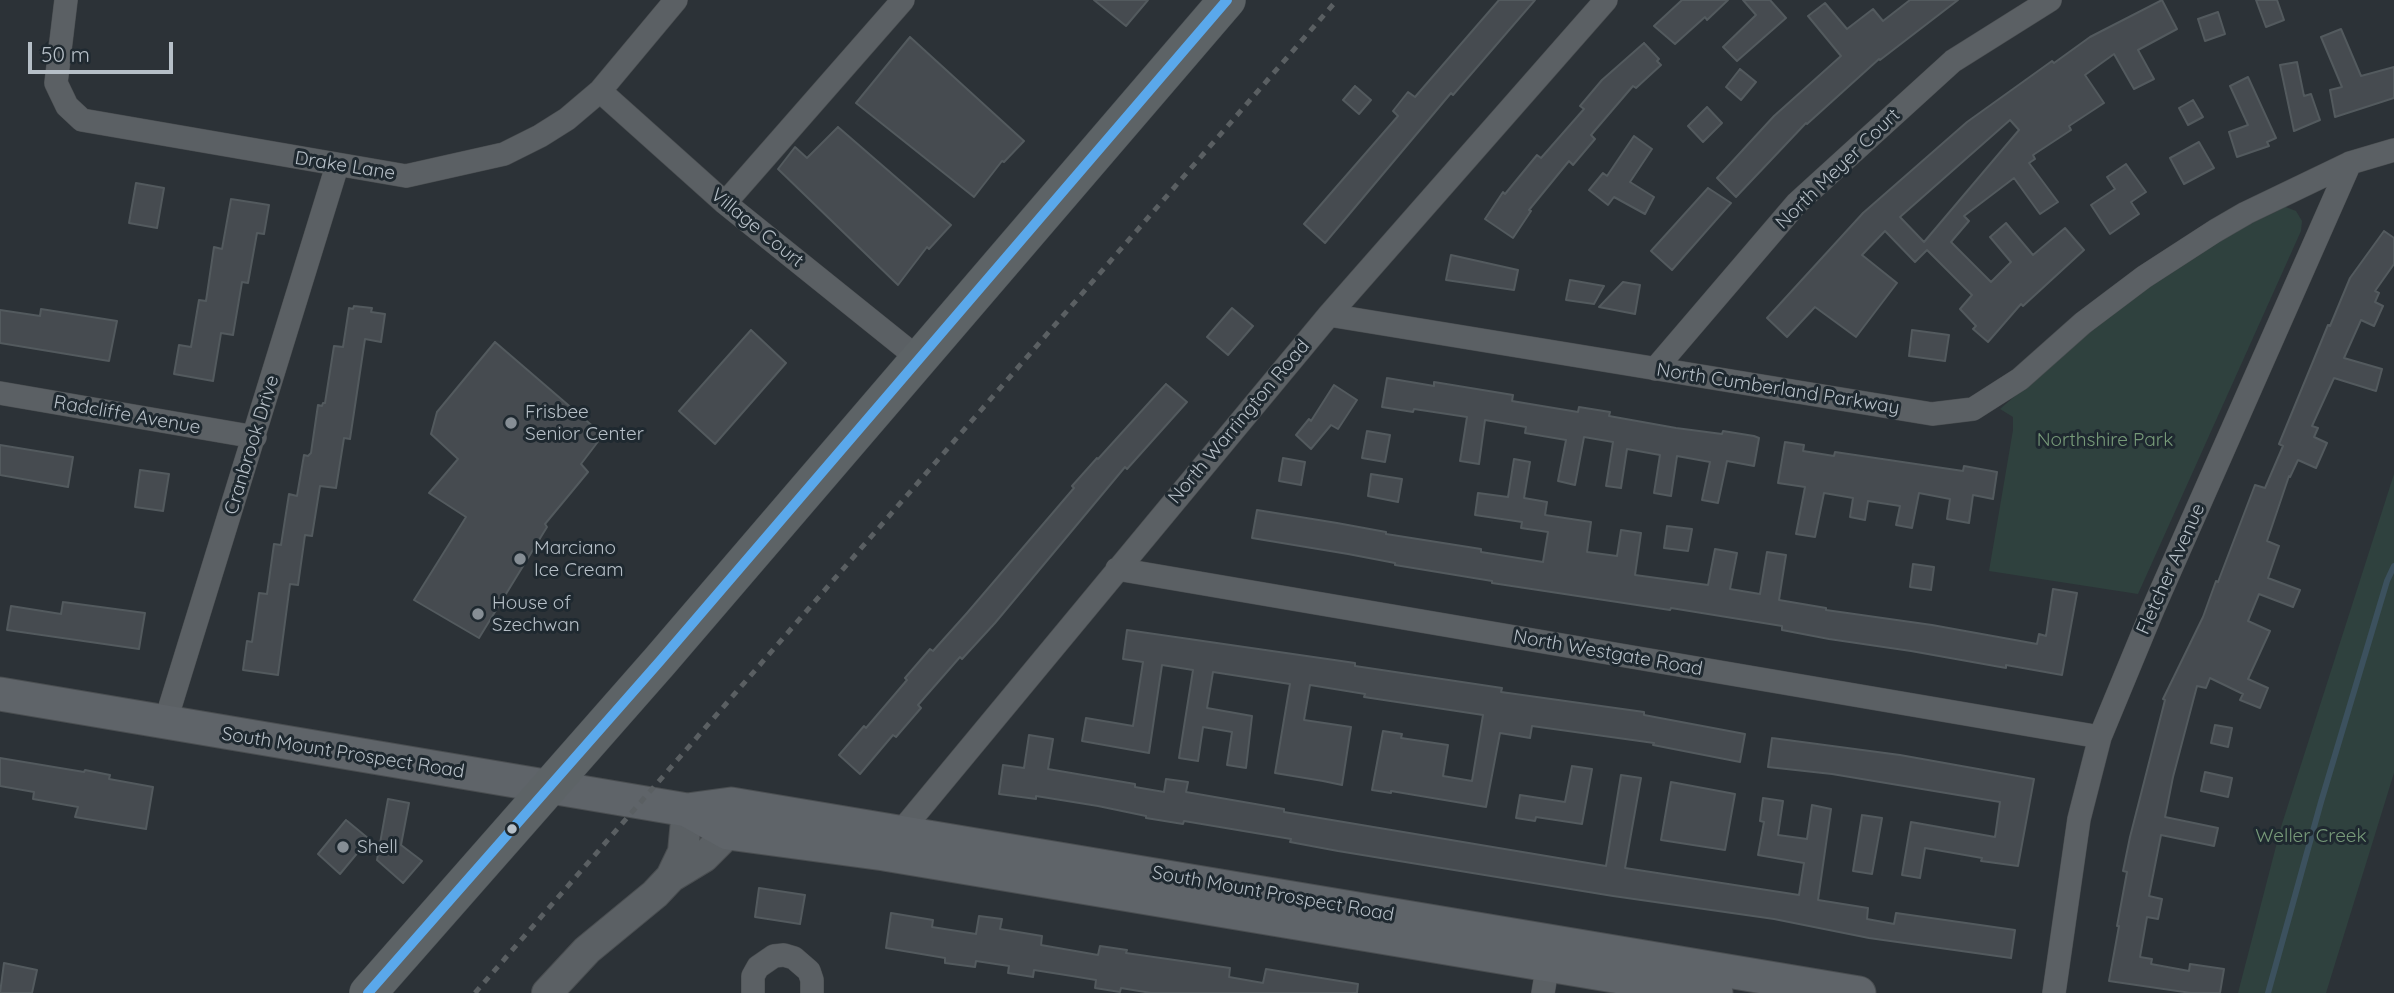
<!DOCTYPE html>
<style>
body{margin:0}
#map{position:relative;width:2394px;height:993px;overflow:hidden;background:#2c3237;font-family:Quicksand,sans-serif}
canvas{display:block}
.scale{position:absolute;left:28px;top:42px;width:145px;height:32px;box-sizing:border-box;border:4px solid #b6bfc7;border-top:0;padding-left:9px;font-size:21px;line-height:24px;white-space:nowrap;color:#b6bfc7;-webkit-text-stroke:5px #1f2930;paint-order:stroke}
</style>
<div id="map">
<canvas width="2394" height="993"></canvas>
<div class="scale">50 m</div>
</div>
<script>
const c = document.querySelector('canvas').getContext('2d');
c.lineJoin = 'round';
function fillPath(path, color) {
  c.fillStyle = color;
  c.fill(path, 'evenodd');
}
function shape(rows) {
  const path = new Path2D();
  for (const r of rows) {
    path.moveTo(r[0], r[1]);
    for (let i = 2; i < r.length; i += 2) path.lineTo(r[i], r[i + 1]);
  }
  return path;
}
function trace(path, color, width, dash) {
  c.strokeStyle = color;
  c.lineWidth = width;
  c.lineCap = dash ? 'butt' : 'round';
  c.setLineDash(dash || []);
  c.stroke(path);
}
function drawText(font, color, halo, rows, align = 'center') {
  c.font = font + ' Quicksand,sans-serif';
  c.lineWidth = 6;
  c.setLineDash([]);
  c.textBaseline = 'middle';
  c.strokeStyle = halo;
  c.fillStyle = color;
  for (const [text, x, y, turn = 0] of rows) {
    c.save();
    c.translate(x, y);
    c.rotate((+turn || 0) * Math.PI / 180);
    c.textAlign = isNaN(turn) ? turn : align;
    if (halo) c.strokeText(text, 0, 0);
    c.fillText(text, 0, 0);
    c.restore();
  }
}
const green = shape([
 [2283,206,2296,211,2302,221,2301,231,2138,594,1989,571,2013,430,2013,417,2000,409,2096,325,2141,292,2236,230],
 [2394,474,2394,773,2326,993,2238,993,2281,827]
]);
const stream = shape([
 [2268,993,2321,802,2387,581,2394,566]
]);
const building = shape([
 [1094,0,1148,0,1126,26,1094,0],
 [1499,0,1535,0,1453,95,1451,93,1325,243,1304,224,1398,116,1393,111,1408,92,1415,97,1499,0],
 [1682,0,1728,0,1707,20,1705,17,1675,44,1654,26,1682,0],
 [1743,0,1770,0,1786,18,1737,61,1723,47,1756,15,1743,0],
 [1910,0,1958,0,1880,60,1879,59,1807,124,1806,123,1736,197,1717,178,1774,116,1841,56,1808,16,1825,3,1847,29,1873,9,1883,21,1910,0],
 [2162,0,2177,29,2138,50,2154,79,2134,89,2114,54,2085,75,2104,103,2069,126,2071,130,2033,155,2035,159,2029,163,2058,202,2040,214,2014,178,1964,216,1969,221,1951,242,1991,282,2011,262,1990,237,2006,223,2033,255,2065,228,2084,250,2023,306,2021,304,1988,342,1973,329,1976,326,1960,309,1972,295,1927,250,1915,262,1885,231,1862,255,1897,283,1856,337,1815,307,1787,337,1767,318,1863,213,1967,122,2052,61,2054,63,2090,37,2162,0],
 [2010,120,2019,130,1924,242,1900,217,2010,120],
 [2256,0,2277,0,2284,20,2266,27,2256,0],
 [2218,12,2225,34,2205,41,2198,19,2218,12],
 [2341,29,2361,76,2394,67,2394,98,2335,117,2330,90,2342,87,2321,37,2341,29],
 [910,37,1024,141,1004,162,1002,161,974,197,856,103,910,37],
 [1644,43,1659,59,1657,61,1661,65,1636,88,1633,86,1591,135,1595,139,1573,165,1569,161,1529,210,1531,211,1513,238,1485,219,1503,192,1505,194,1537,155,1541,158,1584,109,1580,106,1602,80,1644,43],
 [2297,62,2304,96,2311,94,2320,120,2294,131,2280,65,2297,62],
 [1740,69,1756,82,1741,100,1726,87,1740,69],
 [2248,77,2276,138,2267,142,2269,146,2237,157,2229,132,2248,125,2230,86,2248,77],
 [1355,86,1371,100,1359,114,1343,100,1355,86],
 [2193,100,2203,117,2188,125,2179,108,2193,100],
 [1707,107,1722,123,1703,142,1688,126,1707,107],
 [838,127,951,225,929,249,927,247,898,285,778,169,795,147,807,158,838,127],
 [1634,136,1652,149,1630,182,1654,197,1645,214,1614,197,1608,205,1589,190,1603,173,1607,176,1634,136],
 [2199,142,2214,168,2184,184,2170,158,2199,142],
 [2126,164,2146,192,2131,202,2139,214,2110,234,2091,205,2115,189,2107,177,2126,164],
 [136,183,164,188,157,228,129,223,136,183],
 [1708,188,1731,203,1672,270,1651,251,1708,188],
 [231,199,269,205,264,234,257,233,248,283,242,282,233,335,221,333,213,381,174,374,179,345,191,347,199,300,206,301,214,247,222,249,231,199],
 [2384,231,2394,238,2394,264,2375,291,2379,293,2375,302,2383,306,2374,326,2361,320,2344,358,2382,369,2376,391,2334,378,2312,426,2318,428,2314,437,2327,443,2316,468,2298,460,2290,477,2289,476,2267,541,2279,546,2268,578,2300,590,2293,607,2259,594,2248,621,2270,631,2248,679,2268,688,2260,708,2240,700,2243,694,2210,678,2206,688,2197,686,2173,777,2165,817,2218,828,2214,846,2161,835,2149,896,2162,899,2158,919,2147,917,2140,957,2152,959,2151,964,2189,971,2190,964,2224,969,2220,993,2191,993,2109,981,2119,926,2117,926,2127,872,2123,871,2130,837,2165,700,2163,699,2203,617,2216,581,2218,582,2255,485,2265,488,2283,446,2279,444,2328,325,2330,326,2350,278,2384,231],
 [1451,255,1518,270,1514,290,1446,280,1451,255],
 [1570,280,1604,286,1594,304,1566,300,1570,280],
 [1623,282,1640,285,1635,314,1599,307,1623,282],
 [354,306,372,308,371,312,385,314,381,342,365,339,350,439,344,438,336,488,320,486,312,536,305,535,298,585,290,584,278,675,243,670,247,641,252,642,259,593,267,594,274,544,281,545,289,494,297,496,304,455,308,456,311,453,318,405,322,406,323,403,325,403,334,346,343,347,349,308,353,309,354,306],
 [1232,308,1253,326,1228,355,1207,337,1232,308],
 [41,309,117,321,109,361,0,343,0,310,40,316,41,309],
 [751,330,786,363,715,444,679,411,751,330],
 [1912,330,1949,335,1945,361,1909,356,1912,330],
 [495,342,603,435,581,464,588,472,545,524,547,527,479,638,414,600,466,517,429,493,458,459,431,434,437,412,495,342],
 [1387,378,1434,386,1434,382,1513,395,1512,401,1578,412,1579,407,1610,412,1609,416,1676,428,1722,434,1723,431,1754,436,1759,438,1754,466,1727,461,1718,503,1702,500,1710,462,1677,456,1671,496,1654,493,1660,455,1627,449,1621,488,1606,486,1613,442,1584,437,1575,485,1558,481,1566,440,1525,433,1526,427,1485,420,1479,464,1460,461,1467,417,1414,409,1413,412,1382,407,1387,378],
 [1166,384,1187,402,1127,469,1125,467,995,623,962,659,960,657,918,705,921,708,896,737,893,735,860,774,839,755,864,726,866,728,907,680,905,678,930,649,933,651,967,613,1074,488,1072,486,1097,458,1098,459,1166,384],
 [1334,385,1357,400,1338,429,1331,425,1311,449,1296,435,1309,419,1311,421,1334,385],
 [1367,431,1390,435,1385,462,1362,458,1367,431],
 [1785,442,1804,445,1803,451,1834,456,1835,452,1963,471,1964,466,1997,472,1993,499,1973,495,1969,523,1947,519,1950,499,1919,493,1912,528,1896,525,1900,506,1868,501,1865,520,1850,517,1853,498,1824,493,1815,537,1796,534,1805,487,1778,483,1785,442],
 [0,445,73,457,68,487,0,475,0,445],
 [1283,458,1305,462,1301,485,1279,481,1283,458],
 [1514,459,1530,462,1524,498,1547,502,1545,515,1591,522,1587,552,1617,556,1621,530,1641,533,1635,575,1708,585,1715,549,1737,553,1730,589,1760,594,1767,552,1786,555,1779,600,1826,608,1826,610,1932,625,2037,644,2039,634,2046,636,2053,589,2077,593,2062,675,2006,665,2006,668,1911,651,1829,639,1782,630,1782,626,1671,608,1670,610,1492,583,1492,581,1395,565,1395,563,1348,554,1252,538,1257,510,1337,523,1386,532,1386,534,1481,549,1481,552,1543,562,1548,532,1521,528,1522,522,1475,515,1478,493,1508,497,1514,459],
 [140,470,169,474,163,511,135,507,140,470],
 [1371,474,1402,479,1398,502,1368,496,1371,474],
 [1667,526,1692,529,1688,551,1664,548,1667,526],
 [1913,564,1934,567,1931,590,1910,587,1913,564],
 [63,602,145,613,139,649,7,630,11,606,61,614,63,602],
 [1127,630,1355,663,1355,666,1502,688,1501,692,1644,712,1644,715,1745,734,1740,762,1653,745,1654,743,1532,726,1530,738,1500,733,1486,807,1391,791,1391,793,1372,790,1383,731,1402,734,1401,738,1448,745,1443,776,1472,781,1483,715,1364,697,1365,694,1310,685,1304,720,1351,727,1342,785,1323,781,1275,773,1290,684,1213,672,1207,708,1252,716,1246,768,1227,765,1232,732,1203,727,1198,761,1179,758,1193,670,1162,665,1149,753,1082,741,1086,718,1133,726,1143,662,1123,659,1127,630],
 [2215,725,2232,728,2228,747,2211,743,2215,725],
 [1029,735,1053,739,1048,769,1135,784,1135,787,1164,792,1166,779,1188,782,1186,792,1284,809,1284,812,1606,866,1621,775,1641,778,1625,868,1799,895,1804,863,1758,855,1764,822,1760,821,1763,798,1783,801,1778,835,1807,839,1812,805,1831,809,1818,900,1868,908,1867,919,1894,924,1896,913,2015,930,2011,958,1869,938,1774,919,1613,896,1338,851,1290,842,1291,839,1184,821,1183,824,1146,818,1146,816,1098,806,1036,796,1036,799,999,794,1003,765,1024,768,1029,735],
 [1772,738,1900,755,2034,779,2018,866,1981,861,1982,858,1925,848,1920,878,1902,875,1911,822,1995,837,2000,802,1832,774,1768,767,1772,738],
 [0,758,84,772,85,770,110,775,109,779,153,787,146,829,75,817,78,807,33,799,34,792,0,786,0,758],
 [1572,766,1592,769,1582,824,1536,817,1535,821,1516,818,1520,795,1565,802,1572,766],
 [2205,772,2232,778,2228,797,2201,791,2205,772],
 [1671,782,1735,794,1725,850,1661,840,1671,782],
 [388,799,409,803,401,845,422,861,403,883,377,860,388,799],
 [1862,815,1882,818,1872,874,1853,871,1862,815],
 [346,820,369,839,340,874,318,854,346,820],
 [759,888,805,895,800,924,755,917,759,888],
 [891,913,933,920,932,927,976,934,979,916,1002,919,1000,929,1042,936,1041,945,1098,955,1100,946,1127,950,1126,953,1230,968,1229,977,1263,983,1266,969,1358,984,1357,993,1151,993,1121,988,1120,992,1095,988,1096,980,1072,976,1034,970,1033,977,1008,973,1009,966,976,961,975,967,945,963,945,958,886,948,891,913],
 [4,963,37,970,32,993,0,993,4,963]
]);
const minor = shape([
 [66,0,56,83,67,106,82,120,406,176,504,154,540,136,567,119,600,91,676,0],
 [600,91,725,203,919,359],
 [725,203,903,0],
 [1329,315,1932,414,1973,409,2020,379,2083,323,2144,277,2215,231,2246,213,2350,163,2394,150],
 [1655,369,1797,203,1953,61,2050,0],
 [0,393,255,437],
 [1117,569,2100,737],
 [165,723,337,166],
 [893,841,1329,315,1606,0],
 [753,993,753,976,758,967,774,956,784,955,794,958,809,971,812,980,812,993],
 [1543,993,1550,951],
 [2054,993,2079,819,2100,737,2153,609,2350,163]
]);
const tertiary = shape([
 [671,877,704,857,728,833],
 [547,993,587,950,655,894,671,877,683,852,687,810]
]);
const secondary = shape([
 [0,694,687,810,731,804,1859,993],
 [687,810,728,833,884,854,1716,993]
]);
const primary = shape([
 [368,993,660,661,1227,0]
]);
const rail = shape([
 [475,993,1337,0]
]);
const bus1 = shape([
 [368,993,660,661,1227,0]
]);
const markers = [
 [511,423,7,"#868e95"],
 [520,559,7,"#868e95"],
 [478,614,7,"#868e95"],
 [512,829,6,"#b6bfc7"],
 [343,847,7,"#868e95"]
];
const streetNames = [
 ["Drake Lane",345,166,9],
 ["North Meyer Court",1838,169,-44],
 ["Village Court",757,228,39],
 ["North Cumberland Parkway",1778,389,9],
 ["Radcliffe Avenue",127,415,10],
 ["North Warrington Road",1239,422,-50],
 ["Cranbrook Drive",252,445,-73],
 ["Fletcher Avenue",2171,569,-66],
 ["North Westgate Road",1608,653,10],
 ["South Mount Prospect Road",343,753,9],
 ["South Mount Prospect Road",1273,894,10]
];
const poiNames = [
 ["Frisbee",525,412],
 ["Senior Center",525,434],
 ["Marciano",534,548],
 ["Ice Cream",534,570],
 ["House of",492,603],
 ["Szechwan",492,625],
 ["Shell",357,847]
];
const parkNames = [
 ["Northshire Park",2105,440],
 ["Weller Creek",2311,836]
];
fillPath(green, '#2f413e');
trace(stream, '#3c515e', 6);
fillPath(building, '#464b50');
trace(building, '#535a5e', 2);
trace(minor, '#4a4e51', 24);
trace(tertiary, '#4a4e51', 32);
trace(secondary, '#4a4e51', 35);
trace(primary, '#494f53', 38);
trace(minor, '#5b6064', 23);
trace(tertiary, '#5b6064', 30);
trace(secondary, '#5f6469', 33);
trace(primary, '#5d6366', 37);
trace(rail, '#5a5f62', 5, [7, 7]);
trace(bus1, '#5aa8eb', 10);
for (const [x, y, r, color] of markers) {
  const dot = new Path2D();
  dot.arc(x, y, r, 0, 2 * Math.PI);
  c.fillStyle = color;
  c.fill(dot);
  trace(dot, '#1f2930', 2.5);
}
drawText('19px', '#b6bfc7', '#1f2930', streetNames);
drawText('19px', '#b6bfc7', '#1f2930', poiNames, 'left');
drawText('19px', '#779a79', '#1f2930', parkNames);
</script>
